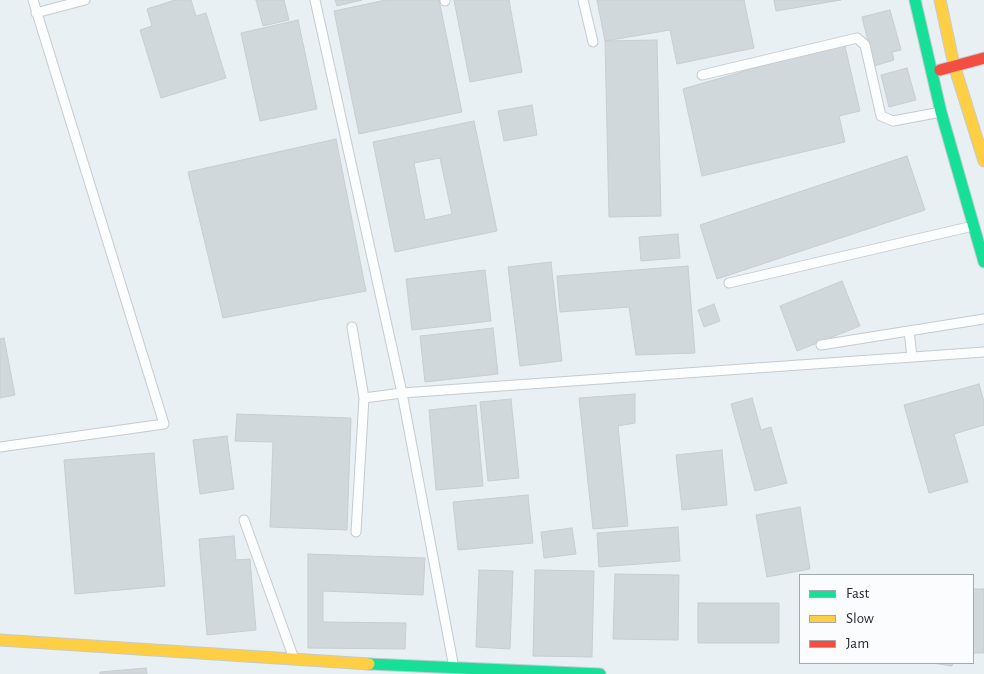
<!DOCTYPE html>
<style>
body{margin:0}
#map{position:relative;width:984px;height:674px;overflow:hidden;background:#e8f0f4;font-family:"Alegreya Sans",sans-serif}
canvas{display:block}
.legend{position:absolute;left:799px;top:574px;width:175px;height:90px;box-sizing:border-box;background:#fafcfe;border:1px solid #a4a8aa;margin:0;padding:6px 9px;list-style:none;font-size:15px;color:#24292c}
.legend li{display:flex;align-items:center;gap:10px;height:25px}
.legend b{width:25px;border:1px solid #a4a8aa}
</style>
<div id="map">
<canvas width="984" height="674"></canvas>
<ul class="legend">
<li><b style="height:6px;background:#16e098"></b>Fast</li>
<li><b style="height:6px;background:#ffcf43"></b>Slow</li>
<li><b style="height:6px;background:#f24e42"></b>Jam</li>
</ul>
</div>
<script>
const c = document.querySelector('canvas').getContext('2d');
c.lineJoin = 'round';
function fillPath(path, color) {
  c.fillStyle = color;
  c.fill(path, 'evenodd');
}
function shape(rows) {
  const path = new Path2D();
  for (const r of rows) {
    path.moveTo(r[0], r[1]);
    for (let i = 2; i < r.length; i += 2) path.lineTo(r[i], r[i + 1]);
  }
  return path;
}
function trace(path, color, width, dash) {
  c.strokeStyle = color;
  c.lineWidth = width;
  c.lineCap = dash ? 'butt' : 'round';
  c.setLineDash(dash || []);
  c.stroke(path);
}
const building = shape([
 [175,0,191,0,196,16,206,13,226,78,161,98,140,30,152,26,147,9,175,0],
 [256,0,284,0,289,20,263,26,256,0],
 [335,0,362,0,337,6,335,0],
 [386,0,439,0,462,112,359,134,334,11,386,0],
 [454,0,509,0,522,72,470,82,454,0],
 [597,0,744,0,754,48,677,64,670,30,605,41,597,0],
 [774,0,841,0,776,11,774,0],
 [890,10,901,50,892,52,894,60,874,66,862,17,890,10],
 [298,20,317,109,260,121,241,33,298,20],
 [657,40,661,216,609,217,605,41,657,40],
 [844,42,860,111,839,116,845,142,702,176,683,89,844,42],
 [907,68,916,100,889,107,881,75,907,68],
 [532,105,537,135,504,141,498,111,532,105],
 [474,121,497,231,395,252,373,142,474,121],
 [440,158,452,214,425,220,414,163,440,158],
 [336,139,366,291,223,318,188,172,336,139],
 [907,156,925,210,717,279,700,225,907,156],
 [678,234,680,258,641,261,639,237,678,234],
 [551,262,562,361,520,366,508,267,551,262],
 [688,266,695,353,636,355,629,307,560,312,557,276,688,266],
 [485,270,491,321,412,330,406,279,485,270],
 [842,281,860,326,797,351,780,306,842,281],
 [714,304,720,321,704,327,698,310,714,304],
 [493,328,498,374,425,382,420,336,493,328],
 [4,338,15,395,0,398,0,339,4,338],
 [979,384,984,402,984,425,954,434,968,482,929,493,904,405,979,384],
 [635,394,635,423,618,426,628,526,593,529,579,398,635,394],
 [752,398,761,430,771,427,787,483,755,491,731,404,752,398],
 [511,399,519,478,488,481,480,402,511,399],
 [476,405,483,486,436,490,429,410,476,405],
 [237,414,351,418,347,530,270,527,273,442,235,441,237,414],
 [227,436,234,489,200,494,193,440,227,436],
 [722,450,727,505,682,510,676,455,722,450],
 [154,453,165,586,75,594,64,460,154,453],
 [528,495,533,543,458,550,453,502,528,495],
 [800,507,810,569,767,577,756,515,800,507],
 [678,527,680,561,599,567,597,533,678,527],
 [572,528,576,554,544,558,541,532,572,528],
 [234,536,236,560,250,559,256,630,207,635,199,539,234,536],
 [308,554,425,558,423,595,323,591,323,622,406,623,405,649,308,648,308,554],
 [479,570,513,571,510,649,476,647,479,570],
 [535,570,594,571,592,657,533,656,535,570],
 [615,574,679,575,678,640,613,639,615,574],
 [973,589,984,589,984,653,973,653,973,589],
 [698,603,779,603,779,643,698,643,698,603],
 [932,663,953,663,952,666,932,663],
 [146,668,147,674,100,674,100,672,146,668]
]);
const lane = shape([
 [315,0,402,393,454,668],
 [445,0,445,1],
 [583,0,593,42],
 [36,13,85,0],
 [702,75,857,38,865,45,881,116,893,121,941,112],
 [729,283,973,226],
 [352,327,364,398],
 [909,331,912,357],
 [821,345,984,319],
 [0,447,164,424,33,0],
 [244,520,293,656],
 [356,532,364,398,402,393,984,352]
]);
const fast = shape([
 [915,0,941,112,984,262],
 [369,664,600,674]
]);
const slow = shape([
 [940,0,954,65,984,161],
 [0,640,369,664]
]);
const jam = shape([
 [940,70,984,58]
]);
fillPath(building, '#d1d8db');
trace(building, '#c7cdd0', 1);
trace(lane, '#c5cbce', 11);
trace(fast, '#c5cbce', 13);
trace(slow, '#c5cbce', 13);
trace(jam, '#c5cbce', 13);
trace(lane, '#fcfdfd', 9);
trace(fast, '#16e098', 11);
trace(slow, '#ffcf43', 11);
trace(jam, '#f24e42', 11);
</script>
